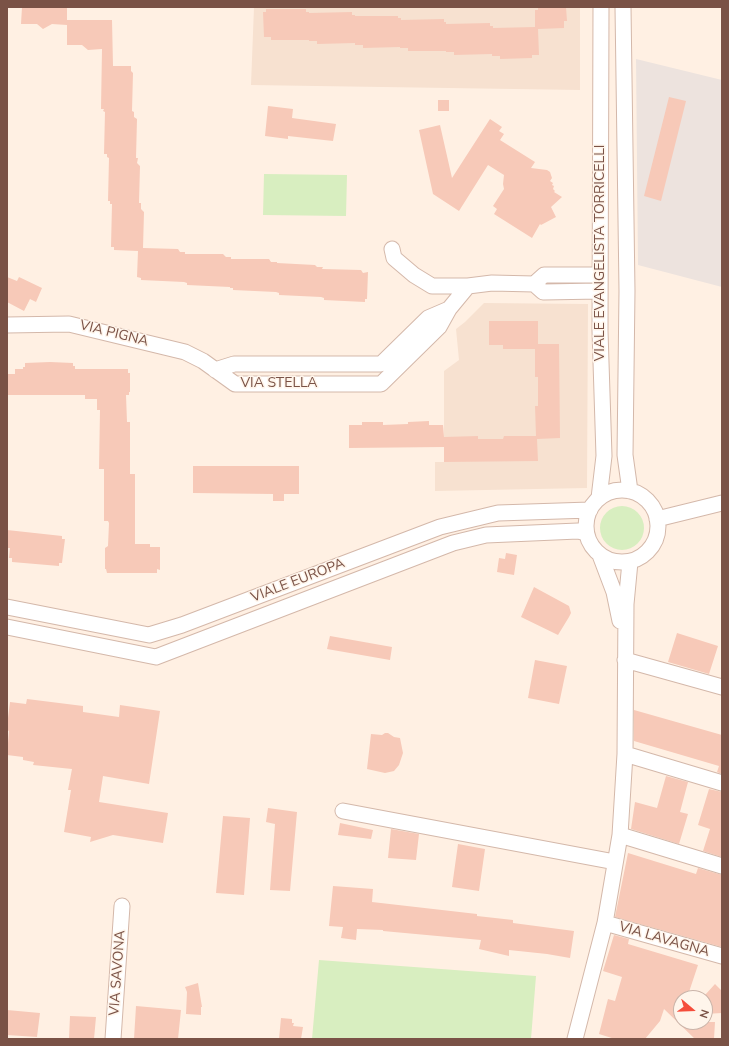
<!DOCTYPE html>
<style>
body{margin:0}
#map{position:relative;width:729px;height:1046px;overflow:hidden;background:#fff0e3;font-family:"Nunito Sans",sans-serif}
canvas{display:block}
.frame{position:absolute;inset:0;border:8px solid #7a5246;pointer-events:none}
.north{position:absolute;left:673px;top:990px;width:40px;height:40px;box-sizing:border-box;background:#fff5eb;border:1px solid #cab4a9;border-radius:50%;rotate:109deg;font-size:11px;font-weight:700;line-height:16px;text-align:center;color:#7a5246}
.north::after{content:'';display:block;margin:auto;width:14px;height:18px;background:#f54d3b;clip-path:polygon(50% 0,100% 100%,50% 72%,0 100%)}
</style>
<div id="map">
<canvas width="729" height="1046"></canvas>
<div class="frame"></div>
<div class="north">N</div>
</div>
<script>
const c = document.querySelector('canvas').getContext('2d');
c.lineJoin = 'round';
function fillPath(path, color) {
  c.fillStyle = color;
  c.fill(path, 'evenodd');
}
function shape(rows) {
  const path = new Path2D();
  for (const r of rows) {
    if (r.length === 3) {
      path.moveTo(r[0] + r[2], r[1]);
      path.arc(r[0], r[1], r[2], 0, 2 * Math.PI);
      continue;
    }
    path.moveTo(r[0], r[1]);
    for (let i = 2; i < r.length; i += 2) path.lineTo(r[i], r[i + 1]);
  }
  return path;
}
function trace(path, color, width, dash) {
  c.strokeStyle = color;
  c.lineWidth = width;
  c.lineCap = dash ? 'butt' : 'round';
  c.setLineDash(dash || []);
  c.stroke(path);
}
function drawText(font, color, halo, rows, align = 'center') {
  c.font = font + ' "Nunito Sans",sans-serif';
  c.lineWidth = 3;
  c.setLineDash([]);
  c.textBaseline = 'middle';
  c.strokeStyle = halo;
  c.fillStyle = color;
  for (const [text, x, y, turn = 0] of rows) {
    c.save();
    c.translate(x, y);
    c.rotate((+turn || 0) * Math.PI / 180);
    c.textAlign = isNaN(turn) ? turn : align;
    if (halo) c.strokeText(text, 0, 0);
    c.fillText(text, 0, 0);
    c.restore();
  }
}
const residential = shape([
 [254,7,580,7,580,90,251,85],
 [484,303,588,304,587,488,435,491,435,462,444,462,444,371,459,360,456,329,465,322]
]);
const industrial = shape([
 [636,59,722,80,722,287,638,265]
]);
const green = shape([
 [264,174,347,175,346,216,263,215],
 [622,528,22],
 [319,960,536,976,531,1039,312,1039]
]);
const building = shape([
 [22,7,67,7,67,20,112,20,113,66,131,66,131,71,133,73,132,111,134,112,134,117,137,119,136,158,138,158,137,163,140,166,139,203,141,203,141,209,144,212,143,248,178,249,180,252,185,252,185,254,223,254,226,257,231,257,231,259,269,259,271,262,277,262,277,263,315,265,317,267,323,267,322,269,361,270,363,273,368,272,367,299,365,299,365,302,324,300,324,298,321,297,279,295,279,293,276,292,233,290,233,288,230,288,230,287,187,285,187,283,184,282,141,280,141,278,137,277,138,251,114,250,114,247,111,247,112,204,110,204,110,201,108,201,109,158,107,157,107,154,104,154,105,112,103,111,104,109,101,109,102,49,88,50,82,45,67,45,67,23,67,25,52,24,43,29,37,24,21,24],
 [538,7,566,7,567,21,564,21,564,28,538,29,539,55,532,55,532,58,500,59,500,56,492,56,492,54,454,55,454,52,446,52,446,51,408,51,408,48,400,48,400,47,363,48,363,45,355,45,355,43,317,44,317,41,309,41,309,40,271,40,271,37,264,37,263,12,266,12,266,9,306,9,306,12,309,12,309,13,352,12,352,15,355,15,355,16,398,16,398,18,401,18,401,20,444,19,444,22,446,22,446,24,490,23,490,26,493,26,493,28,535,27,535,10,538,10],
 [669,97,686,101,661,201,644,196],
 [438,100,449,100,449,111,438,111],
 [268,106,293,109,292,118,336,124,333,141,288,136,288,139,265,136],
 [490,119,502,127,499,131,504,134,500,140,535,162,531,168,547,170,550,172,552,178,550,181,553,183,552,185,554,186,553,189,555,191,554,192,562,197,551,207,556,217,541,225,540,224,532,238,494,214,497,209,493,206,504,189,503,184,504,175,488,165,459,211,433,194,419,130,440,125,452,178],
 [7,277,17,281,19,277,42,288,36,302,30,299,24,311,7,302],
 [489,321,538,321,538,344,559,344,560,438,537,439,538,461,444,462,444,447,349,448,349,425,362,425,362,422,383,422,383,425,408,424,408,422,429,421,429,425,443,425,444,437,478,436,478,439,503,439,504,436,536,436,535,406,538,406,538,377,535,377,535,349,503,349,503,345,489,345],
 [50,362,73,363,73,366,75,366,75,369,128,369,128,373,130,373,130,392,129,392,129,395,126,395,127,422,130,422,130,474,135,474,135,544,150,544,150,547,160,547,160,570,157,569,157,573,107,573,106,569,105,569,105,548,108,546,109,523,108,521,104,521,104,469,99,469,100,410,97,410,97,399,85,399,85,395,7,395,7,374,15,374,15,369,23,369,23,367,25,367,25,363],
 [193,466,299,466,299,494,284,494,284,501,273,501,273,494,193,493],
 [7,530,62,536,62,539,65,539,62,563,59,563,59,566,12,562,12,558,9,558,10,548,7,548],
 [506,553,517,555,514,575,497,572,499,558,505,559],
 [534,587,569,606,571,613,569,617,558,635,521,617],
 [677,633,718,646,709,674,668,662],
 [330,636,392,647,390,660,327,649],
 [535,660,567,666,559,704,528,698],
 [27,699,83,706,83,712,119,717,120,705,160,711,149,784,103,776,99,802,168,813,163,843,113,835,90,842,91,837,64,832,71,790,68,790,72,769,33,765,34,762,23,760,23,757,7,755,9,731,7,730,7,726,10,702,26,704],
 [634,710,722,735,722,774,717,772,719,766,634,741],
 [385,733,388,733,394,737,400,738,403,753,399,765,394,771,385,773,367,769,371,734,382,735],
 [666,776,688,782,680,812,688,814,679,844,631,829,635,802,657,808],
 [709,789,722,792,722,857,703,851,710,829,698,825],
 [268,808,297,812,290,891,270,890,275,824,266,822],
 [223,816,250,818,244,895,216,893],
 [340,823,373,830,371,839,338,835],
 [391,829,419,834,416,860,388,858],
 [458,844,485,849,479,891,452,887],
 [628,853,696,874,698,868,722,875,722,947,615,917],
 [333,886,373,889,372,902,477,914,477,916,513,920,513,923,574,931,570,958,547,954,509,950,509,956,479,949,481,940,383,931,383,930,357,929,356,940,341,938,343,927,329,926],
 [614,935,629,939,628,944,698,965,687,998,681,998,681,1022,715,1022,714,1039,695,1039,664,1009,660,1021,645,1039,615,1039,599,1034,608,999,615,1001,622,977,603,971],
 [198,983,202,1007,201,1007,201,1015,186,1014,187,992,185,987],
 [715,984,722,991,722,1013,705,1014,705,995],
 [136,1006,181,1010,178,1039,134,1039],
 [7,1010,40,1013,37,1037,7,1035],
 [70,1016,96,1017,94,1039,69,1039],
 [281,1018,292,1019,292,1023,294,1023,293,1026,303,1027,301,1039,279,1039]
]);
const minor = shape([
 [623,7,627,291,625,455,630,491],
 [392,249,394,258,414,275,432,286,468,286,492,283,534,284,543,292,600,291],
 [534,284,544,275,600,275],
 [7,325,69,324,185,352,203,361,235,384,381,384,439,327,449,309,468,286],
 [215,370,234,364,381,364,428,318,449,309],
 [622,526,36],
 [599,498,604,456,600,331,601,7],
 [657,519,722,503],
 [600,555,614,592,620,621],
 [7,607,149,635,182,625,440,527,498,513,590,510],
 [7,627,156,657,453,543,486,535,578,531,586,533],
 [625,660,722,687],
 [625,754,722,783],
 [343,811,615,862],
 [620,835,722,866],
 [605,923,722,956],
 [113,1039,122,906],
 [575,1039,605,923,620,835,625,754,626,604,630,562]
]);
const streetNames = [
 ["VIALE EVANGELISTA TORRICELLI",601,253,-90],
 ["VIA PIGNA",114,334,14],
 ["VIA STELLA",279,384],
 ["VIALE EUROPA",298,581,-21],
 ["VIA LAVAGNA",664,940,16],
 ["VIA SAVONA",118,973,-86]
];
fillPath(residential, '#f7e1d0');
fillPath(industrial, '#ede3de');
fillPath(green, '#d8eec0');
fillPath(building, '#f7c9b8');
trace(minor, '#d4b8aa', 17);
trace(minor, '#fff', 15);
drawText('14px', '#7a5246', '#fff5eb', streetNames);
</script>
